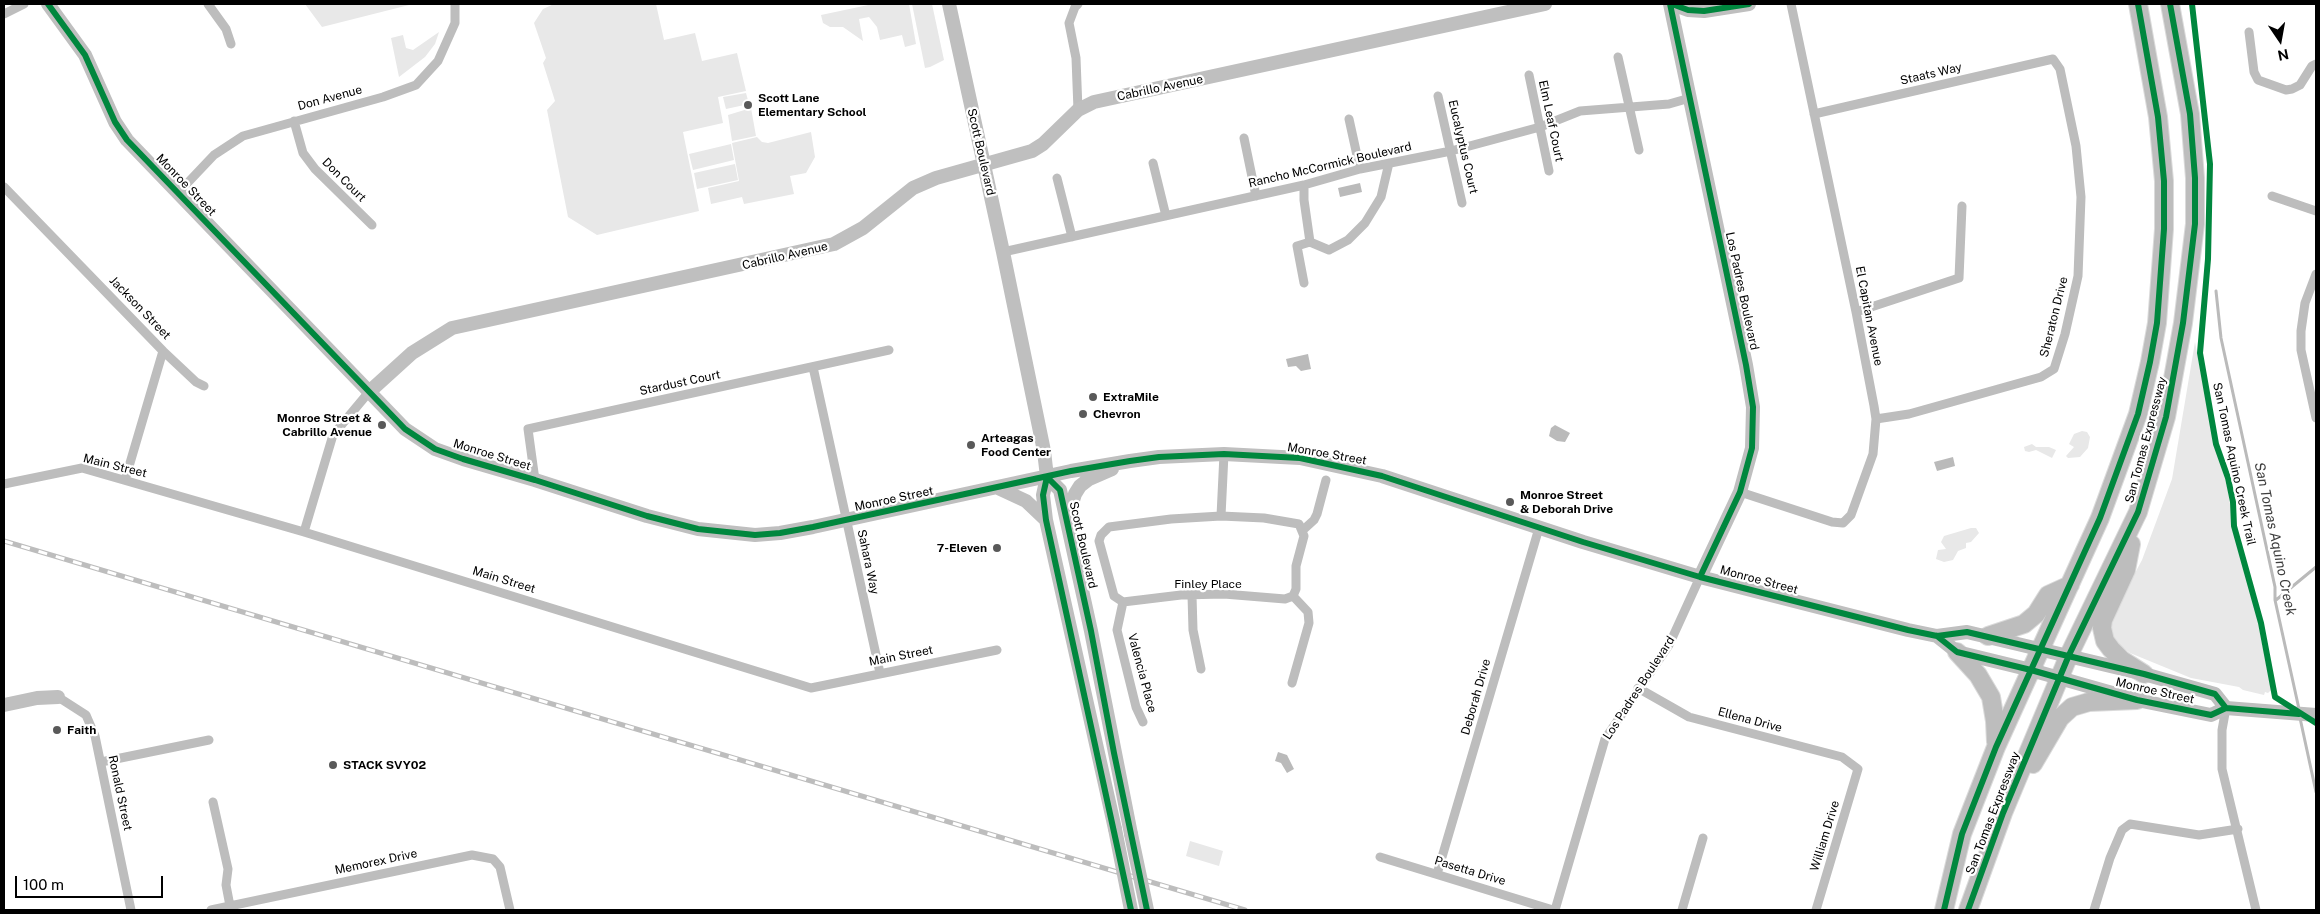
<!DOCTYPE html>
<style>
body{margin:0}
#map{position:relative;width:2320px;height:914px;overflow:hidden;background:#fff;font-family:"Public Sans",sans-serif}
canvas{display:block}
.frame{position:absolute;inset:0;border:5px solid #000;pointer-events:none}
.north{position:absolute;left:2255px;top:15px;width:50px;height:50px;-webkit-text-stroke:4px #fff;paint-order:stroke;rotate:168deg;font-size:14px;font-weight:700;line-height:20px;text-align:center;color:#000}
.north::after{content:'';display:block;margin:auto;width:18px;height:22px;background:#000;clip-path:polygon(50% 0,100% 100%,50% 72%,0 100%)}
.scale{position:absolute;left:15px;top:876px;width:148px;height:22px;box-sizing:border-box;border:2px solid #000;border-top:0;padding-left:6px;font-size:15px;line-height:18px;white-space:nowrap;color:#000;-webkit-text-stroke:4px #fff;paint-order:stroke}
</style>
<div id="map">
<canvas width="2320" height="914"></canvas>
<div class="frame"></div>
<div class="north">N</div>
<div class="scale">100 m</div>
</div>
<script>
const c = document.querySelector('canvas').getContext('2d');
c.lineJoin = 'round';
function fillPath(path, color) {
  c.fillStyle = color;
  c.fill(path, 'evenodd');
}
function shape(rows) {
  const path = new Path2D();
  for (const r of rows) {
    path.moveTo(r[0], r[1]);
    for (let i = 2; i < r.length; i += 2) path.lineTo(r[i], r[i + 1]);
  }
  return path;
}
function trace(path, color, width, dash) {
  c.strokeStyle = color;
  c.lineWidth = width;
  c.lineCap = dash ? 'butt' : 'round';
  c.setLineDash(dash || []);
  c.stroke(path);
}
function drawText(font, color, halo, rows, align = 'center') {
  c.font = font + ' "Public Sans",sans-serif';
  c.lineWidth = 4.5;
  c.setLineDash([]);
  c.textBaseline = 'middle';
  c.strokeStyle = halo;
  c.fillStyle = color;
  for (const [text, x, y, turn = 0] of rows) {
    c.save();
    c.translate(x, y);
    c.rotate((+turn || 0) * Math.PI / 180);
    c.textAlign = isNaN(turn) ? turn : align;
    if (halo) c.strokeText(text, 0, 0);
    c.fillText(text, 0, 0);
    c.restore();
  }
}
const green = shape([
 [305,4,413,4,322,27],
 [554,4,656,4,664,40,695,33,702,61,737,53,746,91,718,97,723,123,683,132,699,211,597,235,568,217,547,110,555,101,543,63,546,58,534,23,543,9],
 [873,4,909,4,916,44,905,47,902,35,880,40,877,27,869,17,859,19,863,41,843,27,830,27,823,23,821,15],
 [912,4,932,4,944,60,930,67,925,68],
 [439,32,435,44,425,57,399,77,391,38,403,35,406,48,413,50],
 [746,93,749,104,726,109,723,97],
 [751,108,756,136,732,141,728,115],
 [811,132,815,157,806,173,790,176,794,194,744,204,742,197,711,204,708,188,739,181,732,143,757,137,762,142,768,143],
 [731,144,734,160,693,170,689,154],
 [735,164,738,180,697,189,694,173],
 [2195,342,2212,433,2228,490,2234,533,2254,601,2271,690,2268,693,2265,692,2264,695,2243,690,2239,687,2191,678,2130,653,2114,641,2110,630,2111,618,2142,560,2172,479],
 [2082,431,2087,432,2090,437,2088,448,2080,457,2068,458,2066,456,2074,447,2069,444,2074,434],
 [2032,444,2036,447,2049,447,2056,450,2052,458,2036,450,2029,452,2025,451,2024,447],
 [1971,528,1976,528,1979,533,1971,542,1966,543,1966,548,1958,551,1953,560,1944,562,1936,559,1938,550,1946,549,1941,542,1944,536],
 [1190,841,1223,851,1219,866,1186,856]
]);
const water = shape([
 [1360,183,1362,192,1340,197,1338,188],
 [1308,354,1311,369,1301,371,1296,366,1288,367,1286,359],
 [1555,425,1570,433,1565,442,1557,441,1549,436,1551,428],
 [1953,457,1955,466,1937,471,1934,462],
 [1278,752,1287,755,1294,769,1287,773,1281,763,1275,761]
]);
const stream = shape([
 [2216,291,2221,338,2275,587,2275,600,2299,709],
 [2276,600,2316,567],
 [2300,718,2316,792]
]);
const street = shape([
 [208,4,226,29,231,44],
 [4,14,24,4],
 [2249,32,2254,72,2258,80,2286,90,2292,89,2300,85,2312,66,2316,64],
 [1618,57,1639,150],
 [1529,75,1549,171],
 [1438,96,1462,203],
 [1078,110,1076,58,1069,23,1075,7,1078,4],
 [1814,114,2053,59,2060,69,2076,146,2081,197,2078,276,2065,334,2054,369,2041,377,1909,414,1876,419],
 [1349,119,1360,169],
 [294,121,303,153,315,169,372,225],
 [1244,138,1256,196],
 [1153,163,1166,216],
 [1057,178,1072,237],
 [1304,185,1304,200,1310,242,1329,250,1348,240,1365,223,1381,197,1389,163],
 [4,187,163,351,125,480],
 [178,193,214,155,243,136,383,97,416,85,438,61,455,23,455,4],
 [2272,196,2316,211],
 [1003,252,1304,185,1360,169,1451,151,1540,127,1580,111,1669,104,1690,98],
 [2316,274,2305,303,2301,331,2301,350,2316,418],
 [1304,283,1297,246,1310,242],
 [1856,312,1959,278,1962,206],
 [163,351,196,382,204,386],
 [813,367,880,673],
 [535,480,528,429,889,350],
 [4,484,82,468,304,532,811,688,997,650],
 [1740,492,1832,522,1843,523,1851,515,1873,454,1876,419,1874,406,1856,312,1791,4],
 [1221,516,1224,454],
 [1303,530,1314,520,1317,514,1326,480],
 [304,532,333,435,369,392],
 [1192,595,1193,630,1201,669],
 [1123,602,1114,596,1099,541,1101,535,1109,527,1171,519,1221,516,1264,518,1299,524,1304,536,1296,566,1296,589,1293,596],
 [1123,602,1181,595,1224,594,1285,599,1293,596],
 [1123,602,1117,630,1136,707,1143,722],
 [1292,683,1309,623,1308,612,1293,596],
 [1638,688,1689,717,1842,757,1858,769,1816,910],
 [58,697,86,715,95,736,131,910],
 [2226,708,2222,730,2222,769,2256,910],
 [101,762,209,740],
 [213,802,228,869,226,885,230,906],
 [1380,857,1553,910],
 [1437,874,1539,528],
 [211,910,472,855,493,859,500,867,510,910],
 [1555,910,1605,739,1669,645,1700,577],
 [1682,910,1703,838],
 [2094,910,2110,858,2122,830,2130,824,2199,835,2238,829]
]);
const secondary = shape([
 [48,4,85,55,115,122,127,140,405,429,435,449,463,459,535,480,647,516,698,529,755,535,780,533,813,527,1071,471,1130,461,1159,457,1224,454,1300,458,1382,476,1583,542,1700,577,1908,630,1937,636,1967,632,2144,674,2215,694,2226,708],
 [949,4,1003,252,1044,451,1047,477,1043,495,1046,520,1115,829],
 [1670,4,1746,365,1753,407,1752,448,1740,492,1700,577],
 [1672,4,1688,10,1704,11,1749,4],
 [369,392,412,353,452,328,834,244,863,228,913,188,936,178,1032,151,1043,144,1078,110,1094,102,1545,4],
 [1047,477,1060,490,1091,631,1131,834],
 [998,488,1026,501,1046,520],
 [1071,522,1071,507,1075,494,1080,486,1089,479,1112,469],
 [1937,636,1957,652,2031,670,2137,700,2211,715,2226,708,2316,715],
 [4,705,37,698,58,697]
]);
const highway = shape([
 [2131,544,2126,570,2103,620,2102,628,2105,641,2111,649,2122,660,2144,674],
 [1988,636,2024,624,2036,614,2048,595,2070,585],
 [1957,652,1978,675,1991,697,1995,721,1996,742],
 [2033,764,2060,718,2072,707,2089,702,2137,700],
 [1944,910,1962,834,1996,747,2100,518,2138,414,2150,362,2157,323,2164,229,2164,181,2158,117,2138,4],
 [1968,910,2003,813,2069,655,2138,512,2166,417,2183,323,2195,224,2195,178,2190,114,2170,4]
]);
const rail = shape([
 [4,541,1245,910]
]);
const secondaryBridge = shape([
 [1115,829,1131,910],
 [1131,834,1147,910]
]);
const cycleway = shape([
 [48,4,85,55,115,122,127,140,405,429,435,449,463,459,535,480,647,516,698,529,755,535,780,533,813,527,1071,471,1130,461,1159,457,1224,454,1300,458,1382,476,1583,542,1700,577,1908,630,1937,636,1967,632,2144,674,2215,694,2226,708],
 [1670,4,1746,365,1753,407,1752,448,1740,492,1700,577],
 [1672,4,1688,10,1704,11,1749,4],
 [2192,4,2210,164,2208,259,2200,353,2216,444,2228,478,2233,502,2234,526,2261,623,2275,697,2316,723],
 [1047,477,1060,490,1091,631,1114,753,1147,910],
 [1047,477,1043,495,1046,520,1131,910],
 [1937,636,1957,652,2031,670,2137,700,2211,715,2226,708,2299,714],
 [1944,910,1962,834,1996,747,2100,518,2138,414,2150,362,2157,323,2164,229,2164,181,2158,117,2138,4],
 [1968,910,2003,813,2069,655,2138,512,2166,417,2183,323,2195,224,2195,178,2190,114,2170,4]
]);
const markers = [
 [748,105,5,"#595959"],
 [1093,397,5,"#595959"],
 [1083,414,5,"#595959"],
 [382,425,5,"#595959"],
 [971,445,5,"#595959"],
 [1510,502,5,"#595959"],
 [997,548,5,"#595959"],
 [57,730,5,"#595959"],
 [333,765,5,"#595959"]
];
const streetNames = [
 ["Staats Way",1931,74,-13],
 ["Cabrillo Avenue",1160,88,-12],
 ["Don Avenue",330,98,-15],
 ["Elm Leaf Court",1551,121,78],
 ["Eucalyptus Court",1463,147,77],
 ["Scott Boulevard",981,152,77],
 ["Rancho McCormick Boulevard",1330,165,-13],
 ["Don Court",344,180,45],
 ["Monroe Street",186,185,46],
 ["Cabrillo Avenue",785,256,-13],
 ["Los Padres Boulevard",1742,291,78],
 ["Jackson Street",140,308,46],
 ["El Capitan Avenue",1869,316,79],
 ["Sheraton Drive",2054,317,-76],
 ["Stardust Court",680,383,-12],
 ["San Tomas Expressway",2146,440,-75],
 ["Monroe Street",1327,454,10],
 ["Monroe Street",492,455,17],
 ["San Tomas Aquino Creek Trail",2234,464,78],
 ["Main Street",115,466,14],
 ["Monroe Street",894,499,-12],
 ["Scott Boulevard",1083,545,77],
 ["Sahara Way",868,562,78],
 ["Main Street",504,580,17],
 ["Monroe Street",1759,580,15],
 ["Finley Place",1208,584],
 ["Main Street",901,656,-11],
 ["Valencia Place",1142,673,75],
 ["Los Padres Boulevard",1639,688,-57],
 ["Monroe Street",2155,691,13],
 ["Deborah Drive",1476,697,-74],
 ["Ellena Drive",1750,720,15],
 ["Ronald Street",120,793,78],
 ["San Tomas Expressway",1993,813,-69],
 ["William Drive",1825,836,-73],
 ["Memorex Drive",376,862,-12],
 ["Pasetta Drive",1470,871,17]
];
const poiNames = [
 ["Scott Lane",758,98],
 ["Elementary School",758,112],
 ["ExtraMile",1103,397],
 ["Chevron",1093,414],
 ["Monroe Street &",372,418,"right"],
 ["Cabrillo Avenue",372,432,"right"],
 ["Arteagas",981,438],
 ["Food Center",981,452],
 ["Monroe Street",1520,495],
 ["& Deborah Drive",1520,509],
 ["7-Eleven",987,548,"right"],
 ["Faith",67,730],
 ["STACK SVY02",343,765]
];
const waterNames = [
 ["San Tomas Aquino Creek",2275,539,78]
];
fillPath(green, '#e8e8e8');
fillPath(water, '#bababa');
trace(stream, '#bababa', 3);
trace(highway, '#dbdbdb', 20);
trace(street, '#bdbdbd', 9);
trace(secondary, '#bfbfbf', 14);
trace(highway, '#bdbdbd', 18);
trace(rail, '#bdbdbd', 5);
trace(rail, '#fff', 3, [9]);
trace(secondaryBridge, '#bfbfbf', 14);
trace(cycleway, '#00873e', 6);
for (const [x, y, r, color] of markers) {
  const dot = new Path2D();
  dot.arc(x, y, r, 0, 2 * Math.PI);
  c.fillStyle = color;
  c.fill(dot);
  trace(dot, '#fff', 2);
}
drawText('12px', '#000', '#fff', streetNames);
drawText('bold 12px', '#000', '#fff', poiNames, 'left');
drawText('italic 14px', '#3e3e3e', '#fff', waterNames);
</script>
